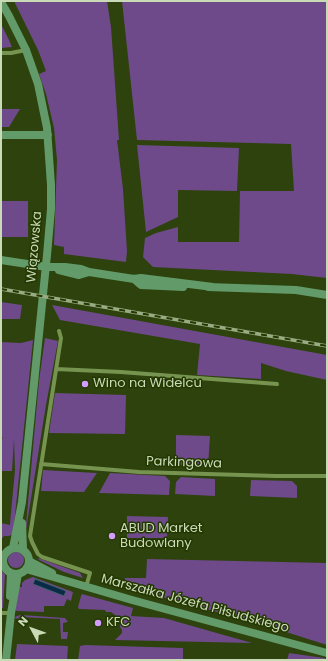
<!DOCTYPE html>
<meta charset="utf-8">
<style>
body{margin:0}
#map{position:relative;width:328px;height:661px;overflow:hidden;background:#2d420c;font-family:Poppins,sans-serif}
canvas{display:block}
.frame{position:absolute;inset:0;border:2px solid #c9dab7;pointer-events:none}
.north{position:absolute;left:12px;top:609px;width:40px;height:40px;-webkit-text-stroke:3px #233700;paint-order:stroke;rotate:311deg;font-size:11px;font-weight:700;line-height:16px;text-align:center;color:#c9dab7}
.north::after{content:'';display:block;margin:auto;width:14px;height:18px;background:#c9dab7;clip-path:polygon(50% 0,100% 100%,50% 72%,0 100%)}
</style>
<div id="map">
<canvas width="328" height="661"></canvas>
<div class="frame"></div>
<div class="north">N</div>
</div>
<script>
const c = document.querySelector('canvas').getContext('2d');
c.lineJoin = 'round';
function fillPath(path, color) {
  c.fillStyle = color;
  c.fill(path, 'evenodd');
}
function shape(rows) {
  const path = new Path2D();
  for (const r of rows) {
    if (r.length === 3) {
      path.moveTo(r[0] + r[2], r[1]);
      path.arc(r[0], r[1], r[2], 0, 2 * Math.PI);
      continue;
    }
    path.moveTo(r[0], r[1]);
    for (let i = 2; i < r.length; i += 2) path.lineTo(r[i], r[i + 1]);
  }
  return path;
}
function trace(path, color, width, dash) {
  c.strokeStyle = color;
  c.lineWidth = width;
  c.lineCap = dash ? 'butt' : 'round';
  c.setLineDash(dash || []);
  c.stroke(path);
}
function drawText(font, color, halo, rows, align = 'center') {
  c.font = font + ' Poppins,sans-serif';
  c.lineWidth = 3;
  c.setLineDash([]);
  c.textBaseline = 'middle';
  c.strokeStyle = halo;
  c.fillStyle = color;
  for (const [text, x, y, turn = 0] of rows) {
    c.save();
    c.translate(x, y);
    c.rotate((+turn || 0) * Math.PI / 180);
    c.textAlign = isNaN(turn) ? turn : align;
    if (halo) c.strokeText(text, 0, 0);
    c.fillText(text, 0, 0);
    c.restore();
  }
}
const green = shape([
 [14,1,107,1,111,27,119,140,117,140,123,189,127,251,126,262,64,254,64,247,54,245,57,160,54,128,46,94,39,74,46,71,38,50],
 [122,1,327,1,327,278,292,274,153,267,143,257,145,238,156,233,178,227,178,242,239,242,240,191,294,191,291,144,137,140],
 [1,24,9,40,12,47,1,48],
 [1,109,20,109,9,127,1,127],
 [137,145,239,148,237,191,178,190,178,217,146,232],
 [1,201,28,201,28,237,1,237],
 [1,302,22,305,20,319,1,319],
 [52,305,327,355,327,380,286,371,261,363,261,379,197,375,200,344,60,320],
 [45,338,58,341,46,405,25,536,39,381],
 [33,340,13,535,11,535,9,536,4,536,1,539,1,523,10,525,10,523,15,470,14,439,12,471,1,471,1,441,3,438,1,437,1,342,21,343],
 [55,393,126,395,125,434,49,433],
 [176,435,210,436,208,466,176,465],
 [43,470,97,473,84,492,41,491],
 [110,473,165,476,170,481,169,495,99,493],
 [181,477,215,479,215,496,175,494,176,482],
 [251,480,292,481,297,486,297,498,250,496],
 [127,516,168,517,167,538,127,538],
 [16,560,8],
 [38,558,80,573,83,578,64,572,39,560],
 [147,559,327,563,327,645,261,624,125,587,125,578,146,578],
 [1,570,5,575,3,608,1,608],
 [33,577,73,592,71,601,67,599,64,606,44,606,44,612,17,611,15,610,19,587,22,587,22,583,25,580],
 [82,594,133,608,131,616,164,618,252,643,115,640,122,633,122,630,120,627,120,623,118,622,116,616,111,612,106,612,105,610,79,609,78,607,81,596],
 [21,615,65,618,68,622,63,623,63,632,68,632,67,639,61,639,60,619,21,617,21,619,14,618,17,616],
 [17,644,68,646,67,660,15,660],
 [85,645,183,648,183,660,78,660,80,646],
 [289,653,324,658,327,660,287,660]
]);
const water = shape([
 [35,579,66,591,64,596,33,584,35,579]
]);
const minor = shape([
 [1,53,11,53,26,50],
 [59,331,61,338,30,536,32,542,38,554,42,557,90,573,86,587],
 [56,369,121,372,277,384],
 [41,464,139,472,276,476,327,476],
 [1,613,11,613]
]);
const secondary = shape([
 [1,2,9,16,26,50,38,84,47,128,51,185,51,209,47,255,22,502,13,548],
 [1,135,48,135],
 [1,260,47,267,65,267,81,269,89,272,134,279,141,278,213,287],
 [59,270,79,275,89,272],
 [134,279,141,285,183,287],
 [208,287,296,290,327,295],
 [22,523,23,549],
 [16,561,13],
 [29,561,52,573],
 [26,569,132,600,327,653],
 [10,596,11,573],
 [6,660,11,613,18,574]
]);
const rail = shape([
 [1,289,327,346]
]);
const markers = [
 [85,384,4,"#d29dfd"],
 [112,536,4,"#d29dfd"],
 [98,623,4,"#d29dfd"]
];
const streetNames = [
 ["Wiązowska",35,247,-85],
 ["Parkingowa",184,463,2],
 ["Marszałka Józefa Piłsudskiego",195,604,15]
];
const poiNames = [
 ["Wino na Widelcu",93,384],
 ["ABUD Market",120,529],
 ["Budowlany",120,544],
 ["KFC",106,623]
];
fillPath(green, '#6e4a8a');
fillPath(water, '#092b48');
trace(water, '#436069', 1);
trace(minor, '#769450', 4);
trace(secondary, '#629b69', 8);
trace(rail, '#99ab82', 3.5);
trace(rail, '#233700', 2, [6]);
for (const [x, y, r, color] of markers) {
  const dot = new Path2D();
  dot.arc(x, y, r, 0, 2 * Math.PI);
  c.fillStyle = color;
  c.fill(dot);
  trace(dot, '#233700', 1.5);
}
drawText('13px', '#c9dab7', '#233700', streetNames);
drawText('13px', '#c9dab7', '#233700', poiNames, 'left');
</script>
